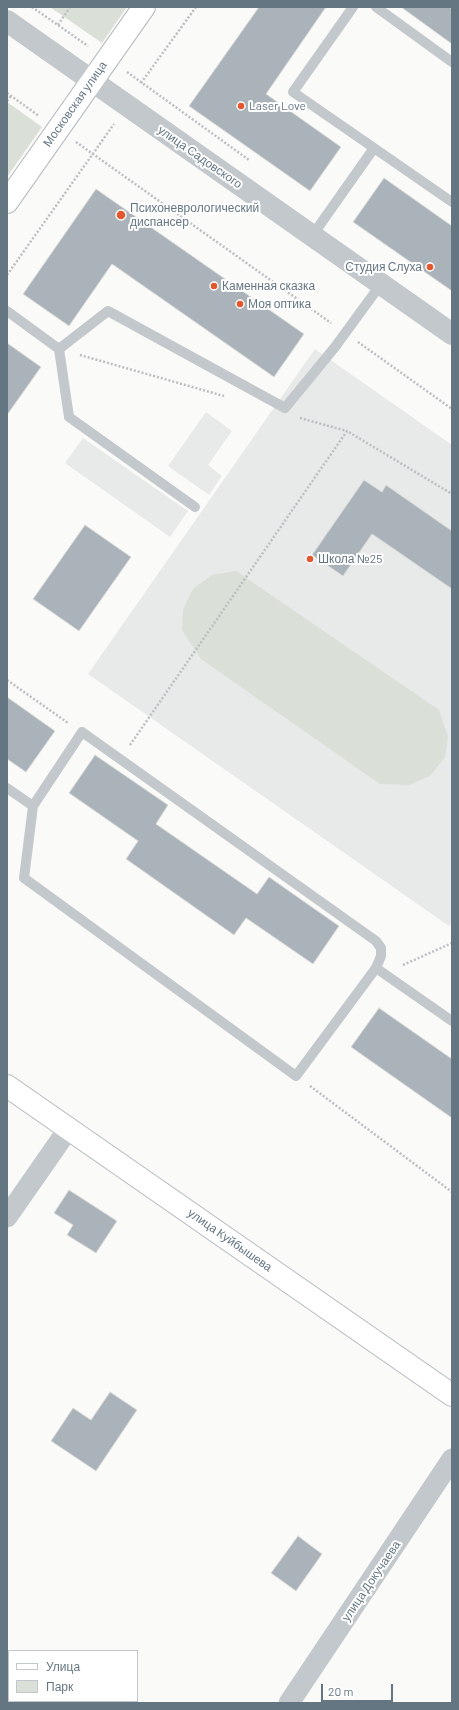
<!DOCTYPE html>
<meta charset="utf-8">
<style>
body{margin:0}
#map{position:relative;width:459px;height:1710px;overflow:hidden;background:#fafaf8;font-family:Barlow,sans-serif}
canvas{display:block}
.frame{position:absolute;inset:0;border:8px solid #657683;pointer-events:none}
.legend{position:absolute;left:8px;top:1650px;width:130px;height:52px;box-sizing:border-box;background:#fff;border:1px solid #c1c8cd;margin:0;padding:5px 7px;list-style:none;font-size:12px;color:#657683}
.legend li{display:flex;align-items:center;gap:8px;height:20px}
.legend b{width:20px;border:1px solid #c1c8cd}
.scale{position:absolute;left:321px;top:1684px;width:72px;height:18px;box-sizing:border-box;border:2px solid #657683;border-top:0;padding-left:5px;font-size:12px;line-height:14px;white-space:nowrap;color:#657683;-webkit-text-stroke:3px #fff;paint-order:stroke}
</style>
<div id="map">
<canvas width="459" height="1710"></canvas>
<div class="frame"></div>
<ul class="legend">
<li><b style="height:5px;background:#fff"></b>Улица</li>
<li><b style="height:11px;background:#dadfd7"></b>Парк</li>
</ul>
<div class="scale">20 m</div>
</div>
<script>
const c = document.querySelector('canvas').getContext('2d');
c.lineJoin = 'round';
function fillPath(path, color) {
  c.fillStyle = color;
  c.fill(path, 'evenodd');
}
function shape(rows) {
  const path = new Path2D();
  for (const r of rows) {
    path.moveTo(r[0], r[1]);
    for (let i = 2; i < r.length; i += 2) path.lineTo(r[i], r[i + 1]);
  }
  return path;
}
function trace(path, color, width, dash) {
  c.strokeStyle = color;
  c.lineWidth = width;
  c.lineCap = dash ? 'butt' : 'round';
  c.setLineDash(dash || []);
  c.stroke(path);
}
function drawText(font, color, halo, rows, align = 'center') {
  c.font = font + ' Barlow,sans-serif';
  c.lineWidth = 4;
  c.setLineDash([]);
  c.textBaseline = 'middle';
  c.strokeStyle = halo;
  c.fillStyle = color;
  for (const [text, x, y, turn = 0] of rows) {
    c.save();
    c.translate(x, y);
    c.rotate((+turn || 0) * Math.PI / 180);
    c.textAlign = isNaN(turn) ? turn : align;
    if (halo) c.strokeText(text, 0, 0);
    c.fillText(text, 0, 0);
    c.restore();
  }
}
const built = shape([
 [315,349,452,445,452,921,449,926,88,674],
 [206,412,232,431,208,465,222,476,209,495,168,466],
 [83,438,188,511,170,537,65,463]
]);
const green = shape([
 [50,7,127,7,102,43],
 [7,102,42,127,7,177],
 [236,571,439,710,448,737,445,757,430,776,409,785,380,784,201,659,182,630,183,610,193,589,212,575]
]);
const building = shape([
 [259,7,326,7,266,94,341,147,310,191,189,106,259,7],
 [401,7,449,7,452,9,452,44,401,7],
 [384,178,452,226,452,291,353,222,384,178],
 [96,189,304,334,274,377,112,264,69,326,23,294,96,189],
 [7,343,41,367,7,415,7,343],
 [364,480,382,492,386,485,452,531,452,589,372,534,343,576,312,555,364,480],
 [85,525,131,557,79,631,33,599,85,525],
 [7,697,55,731,26,772,7,759,7,697],
 [95,755,168,805,156,824,257,894,269,877,339,926,313,964,246,918,234,935,126,859,138,841,69,793,95,755],
 [379,1008,452,1059,452,1118,351,1047,379,1008],
 [69,1190,117,1221,96,1253,67,1235,73,1225,54,1213,69,1190],
 [110,1392,137,1410,96,1471,51,1441,73,1408,91,1420,110,1392],
 [298,1536,322,1554,296,1591,271,1573,298,1536]
]);
const path = shape([
 [32,7,88,46],
 [58,25,70,7],
 [127,72,249,160],
 [141,83,196,7],
 [7,93,39,116],
 [7,101,11,96],
 [76,142,331,323],
 [7,275,114,124],
 [358,342,452,409],
 [80,355,224,396],
 [300,418,347,431],
 [7,680,68,723],
 [130,745,347,431,452,494],
 [403,965,452,943],
 [310,1086,452,1192]
]);
const service = shape([
 [376,7,452,62],
 [374,148,452,202],
 [312,236,374,148,293,92,353,7],
 [7,311,59,349,108,311,285,408,335,347,381,284],
 [59,349,69,417,195,507],
 [7,788,33,806,24,878,296,1076,376,968],
 [33,806,82,732,376,941,381,948,381,956,376,968,452,1021]
]);
const minor = shape([
 [7,1217,69,1128],
 [289,1703,452,1459]
]);
const tertiary = shape([
 [7,21,452,334]
]);
const secondary = shape([
 [7,202,144,7],
 [7,1086,452,1395]
]);
const markers = [
 [241,106,4,"#e4572e"],
 [121,215,5,"#e4572e"],
 [430,267,4,"#e4572e"],
 [214,286,4,"#e4572e"],
 [240,304,4,"#e4572e"],
 [310,559,4,"#e4572e"]
];
const streetNames = [
 ["Московская улица",75,104,-55],
 ["улица Садовского",200,157,35],
 ["улица Куйбышева",230,1240,35],
 ["улица Докучаева",371,1581,-56]
];
const poiNames = [
 ["Laser Love",249,106],
 ["Психоневрологический",130,208],
 ["диспансер",130,222],
 ["Студия Слуха",422,267,"right"],
 ["Каменная сказка",222,286],
 ["Моя оптика",248,304],
 ["Школа №25",318,559]
];
fillPath(built, '#e8e9e9');
fillPath(green, '#dadfd7');
fillPath(building, '#aab3b9');
trace(building, '#dcdcda', 1);
trace(secondary, '#b3babf', 24);
trace(path, '#bbbfc2', 2.5, [2, 2]);
trace(service, '#c3c8cc', 10);
trace(minor, '#c3c8cc', 21);
trace(tertiary, '#c3c8cc', 22);
trace(secondary, '#fff', 22);
for (const [x, y, r, color] of markers) {
  const dot = new Path2D();
  dot.arc(x, y, r, 0, 2 * Math.PI);
  c.fillStyle = color;
  c.fill(dot);
  trace(dot, '#fff', 1.5);
}
drawText('12px', '#657683', '#fff', streetNames);
drawText('12px', '#657683', '#fff', poiNames, 'left');
</script>
